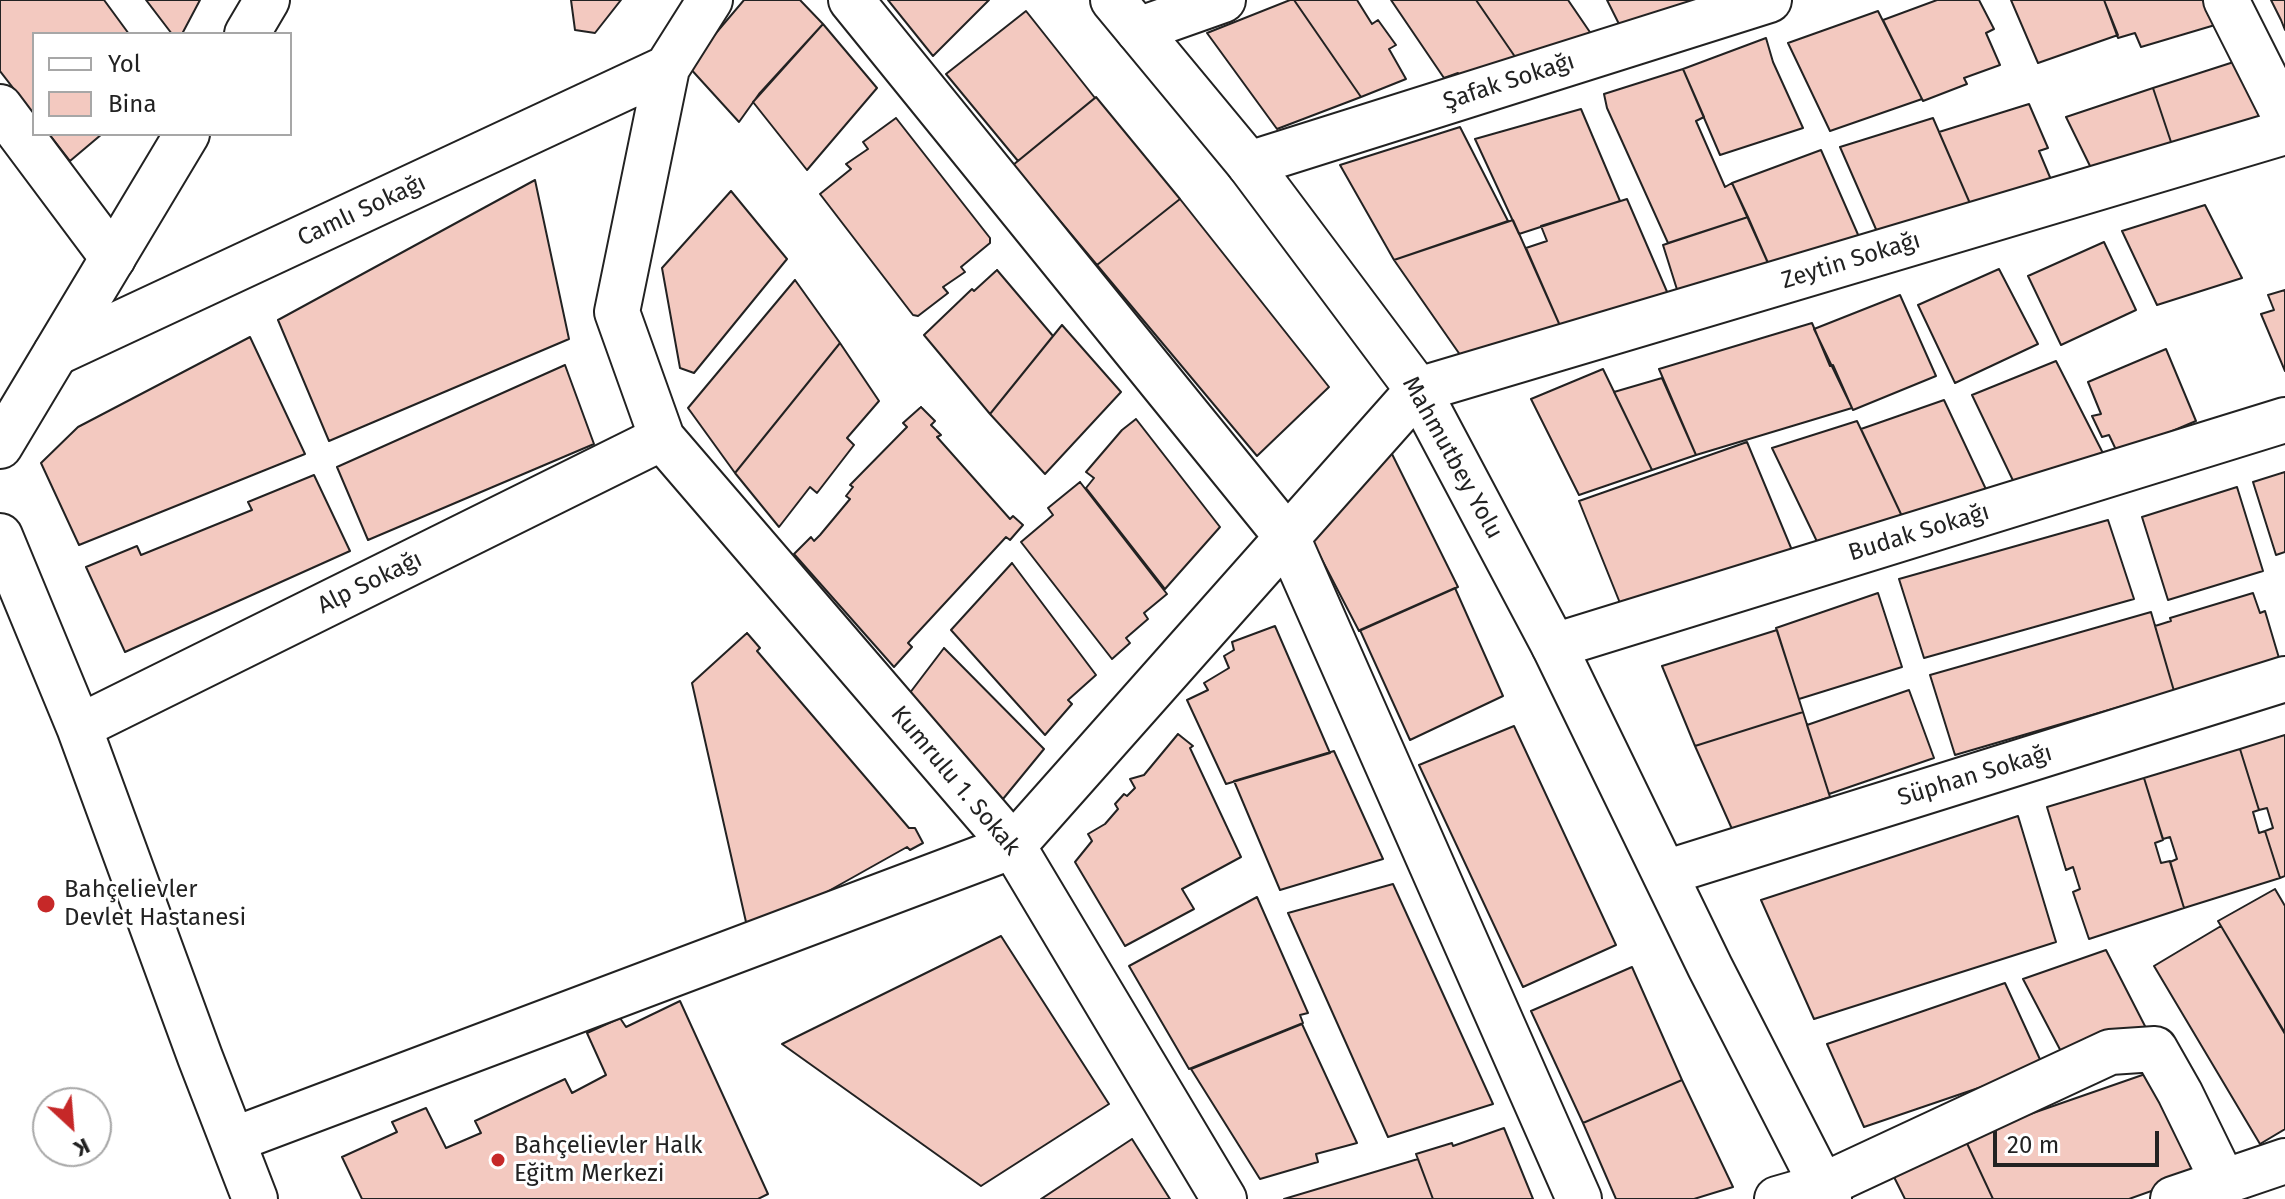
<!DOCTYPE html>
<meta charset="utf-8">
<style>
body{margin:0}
#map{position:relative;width:2285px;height:1199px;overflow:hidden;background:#fff;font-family:"Fira Sans",sans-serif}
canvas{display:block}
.legend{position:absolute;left:32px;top:32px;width:260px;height:104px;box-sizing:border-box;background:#fff;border:2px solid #a7a7a7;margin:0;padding:10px 14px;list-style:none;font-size:24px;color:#222}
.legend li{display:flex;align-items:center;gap:16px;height:40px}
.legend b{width:40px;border:2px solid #a7a7a7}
.north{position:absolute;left:32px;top:1087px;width:80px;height:80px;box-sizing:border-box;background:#fff;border:2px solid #a7a7a7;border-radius:50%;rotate:154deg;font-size:22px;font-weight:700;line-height:32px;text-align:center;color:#222}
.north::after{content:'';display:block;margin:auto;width:28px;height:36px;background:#c62828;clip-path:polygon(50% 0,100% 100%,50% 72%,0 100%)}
.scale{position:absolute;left:1993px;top:1131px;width:166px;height:36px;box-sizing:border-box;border:4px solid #222;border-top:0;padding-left:10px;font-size:24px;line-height:28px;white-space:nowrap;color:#222;-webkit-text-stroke:6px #fff;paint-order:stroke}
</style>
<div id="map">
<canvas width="2285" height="1199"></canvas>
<ul class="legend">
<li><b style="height:10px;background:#fff"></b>Yol</li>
<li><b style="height:22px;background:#f3c9c0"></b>Bina</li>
</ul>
<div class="north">K</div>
<div class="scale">20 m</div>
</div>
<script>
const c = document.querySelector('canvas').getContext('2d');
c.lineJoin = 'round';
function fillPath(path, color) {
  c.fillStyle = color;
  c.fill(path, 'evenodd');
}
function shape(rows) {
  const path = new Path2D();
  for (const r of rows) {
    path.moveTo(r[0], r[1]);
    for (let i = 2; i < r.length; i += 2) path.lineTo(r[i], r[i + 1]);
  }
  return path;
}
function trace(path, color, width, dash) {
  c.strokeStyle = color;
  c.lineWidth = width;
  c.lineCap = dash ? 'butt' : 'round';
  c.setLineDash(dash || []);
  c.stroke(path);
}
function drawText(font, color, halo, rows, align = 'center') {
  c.font = font + ' "Fira Sans",sans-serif';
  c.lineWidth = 6;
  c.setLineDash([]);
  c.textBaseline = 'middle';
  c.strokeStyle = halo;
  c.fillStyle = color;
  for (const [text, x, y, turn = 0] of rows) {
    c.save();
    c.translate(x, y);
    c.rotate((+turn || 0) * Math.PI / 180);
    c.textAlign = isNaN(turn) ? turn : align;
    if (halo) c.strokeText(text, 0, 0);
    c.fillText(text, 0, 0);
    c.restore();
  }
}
const building = shape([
 [0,0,104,0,129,34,34,34,34,115,0,71,0,0],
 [146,0,200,0,182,34,172,34,146,0],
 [571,0,621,0,595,33,575,30,571,0],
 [744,0,800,0,823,24,759,94,739,122,688,66,744,0],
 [888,0,989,0,933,56,888,0],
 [1290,0,1294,0,1361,97,1277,129,1207,33,1290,0],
 [1294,0,1357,0,1372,24,1378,20,1396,45,1389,49,1406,79,1361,97,1294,0],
 [1391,0,1476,0,1520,64,1460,78,1458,73,1444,78,1391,0],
 [1476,0,1568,0,1596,41,1520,64,1476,0],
 [1607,0,1730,0,1624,34,1607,0],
 [1937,0,1979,0,1994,29,1986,33,2000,65,1964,78,1967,84,1923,101,1883,20,1937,0],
 [2011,0,2104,0,2118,35,2038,63,2011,0],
 [2104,0,2203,0,2215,25,2141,47,2135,33,2118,38,2104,0],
 [2271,0,2285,0,2285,30,2281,20,2271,0],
 [1026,11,1095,98,1018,161,946,74,1026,11],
 [1878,11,1922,99,1830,131,1788,43,1878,11],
 [823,24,877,88,807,170,753,102,823,24],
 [1766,38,1773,62,1803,128,1720,155,1683,69,1766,38],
 [2243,59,2262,121,2173,148,2153,88,2243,59],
 [1683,69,1704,117,1696,121,1725,187,1732,183,1748,217,1668,243,1607,108,1604,94,1683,69],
 [2153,88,2172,145,2092,170,2066,117,2153,88],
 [1096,97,1180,199,1097,265,1013,165,1096,97],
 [2029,104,2048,148,2039,151,2052,182,1972,208,1939,132,2029,104],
 [1581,109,1620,201,1519,234,1475,139,1581,109],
 [896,118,990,238,990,243,961,267,965,272,943,287,948,293,918,316,913,315,820,194,851,169,846,164,868,149,863,142,896,118],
 [1933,118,1972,208,1882,243,1840,147,1933,118],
 [1460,127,1508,221,1394,260,1340,165,1460,127],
 [49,134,102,134,70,161,49,134],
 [1821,150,1863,246,1772,272,1732,183,1821,150],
 [535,180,569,339,329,441,278,320,535,180],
 [731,191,787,259,694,373,680,368,662,268,731,191],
 [1180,199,1329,387,1257,456,1097,265,1180,199],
 [1627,199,1668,294,1561,328,1526,248,1547,241,1541,226,1627,199],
 [2205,205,2242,278,2157,305,2122,231,2205,205],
 [1748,217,1772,272,1680,299,1663,245,1748,217],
 [1513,220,1561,328,1463,359,1394,260,1513,220],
 [2104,242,2136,310,2061,345,2028,276,2104,242],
 [1999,269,2038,344,1955,383,1918,305,1999,269],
 [997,270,1053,336,990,414,924,335,972,289,974,291,997,270],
 [795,280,840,343,735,473,688,408,795,280],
 [2285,290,2285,371,2261,314,2274,310,2268,295,2285,290],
 [1900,295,1936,376,1853,410,1814,329,1900,295],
 [1812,323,1830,366,1833,365,1852,408,1696,455,1659,369,1812,323],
 [1062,325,1121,392,1045,474,990,414,1062,325],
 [250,337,305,454,79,545,41,463,78,427,250,337],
 [840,343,879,401,847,438,854,445,817,493,810,487,779,527,735,473,840,343],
 [2166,349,2196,421,2118,454,2109,435,2102,437,2092,416,2101,414,2088,382,2166,349],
 [2056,361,2109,465,2019,493,1972,395,2056,361],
 [565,365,594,444,368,540,337,467,565,365],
 [1603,369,1652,470,1579,495,1531,399,1603,369],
 [1662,378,1696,455,1652,470,1614,392,1662,378],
 [1944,400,1991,500,1908,529,1861,429,1944,400],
 [921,407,935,421,931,425,941,435,937,437,1010,519,1013,516,1023,525,1010,540,1006,537,908,643,912,647,894,667,794,554,811,537,814,541,820,535,850,499,846,496,853,487,850,485,907,427,903,423,921,407],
 [1136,419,1220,527,1165,589,1086,488,1094,478,1086,472,1122,430,1136,419],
 [1857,421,1908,529,1823,554,1772,448,1857,421],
 [1747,442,1794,555,1624,613,1579,501,1747,442],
 [1391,452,1458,587,1359,631,1306,529,1391,452],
 [2285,472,2285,552,2276,555,2253,482,2285,472],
 [314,475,350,551,125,652,86,567,137,546,141,555,252,510,248,502,314,475],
 [1080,482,1167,594,1144,613,1148,619,1126,638,1130,643,1112,659,1021,542,1053,515,1048,508,1080,482],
 [2237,487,2263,571,2168,600,2142,517,2237,487],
 [2108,520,2134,599,1924,658,1899,579,2108,520],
 [1012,563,1096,675,1068,700,1072,704,1045,735,951,630,1012,563],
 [1455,588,1503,696,1410,740,1360,630,1455,588],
 [1878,593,1902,667,1799,699,1776,628,1878,593],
 [2253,593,2260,613,2265,611,2279,658,2174,691,2155,626,2171,621,2170,618,2253,593],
 [2151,612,2174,691,1955,755,1930,675,2151,612],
 [1275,626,1330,753,1226,784,1187,700,1208,690,1204,683,1229,668,1224,656,1234,650,1232,642,1275,626],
 [1777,630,1803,712,1695,746,1662,666,1777,630],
 [747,633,760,648,757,651,909,828,915,828,923,843,910,850,907,847,759,930,746,922,692,683,747,633],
 [944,648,1044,749,1003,799,906,698,944,648],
 [1909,690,1934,758,1829,794,1807,725,1909,690],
 [1803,712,1830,797,1732,829,1695,746,1803,712],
 [1514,726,1616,945,1523,987,1419,765,1514,726],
 [1178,734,1193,746,1190,748,1241,857,1182,889,1194,909,1125,946,1075,862,1092,841,1088,834,1105,824,1118,809,1115,804,1124,794,1127,796,1135,788,1130,779,1144,775,1178,734],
 [2285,735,2285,876,2280,878,2265,831,2273,828,2267,808,2259,810,2240,749,2285,735],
 [2240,749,2259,810,2253,812,2259,833,2265,831,2280,878,2184,908,2170,862,2177,859,2170,837,2163,839,2144,778,2240,749],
 [1334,751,1383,859,1280,890,1234,781,1334,751],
 [2144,778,2163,840,2155,843,2161,863,2170,861,2184,908,2089,939,2073,892,2080,889,2073,867,2066,870,2047,807,2144,778],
 [2018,816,2056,942,1814,1019,1761,900,2018,816],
 [1393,884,1493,1104,1388,1137,1288,913,1393,884],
 [2275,889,2285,906,2285,1033,2218,921,2275,889],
 [1257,897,1308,1013,1300,1015,1303,1023,1189,1069,1129,966,1257,897],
 [2221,926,2285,1034,2285,1129,2260,1144,2154,966,2221,926],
 [1001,936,1109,1104,981,1186,782,1044,1001,936],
 [2106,950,2147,1030,2065,1059,2023,979,2106,950],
 [1632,967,1682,1080,1583,1123,1531,1011,1632,967],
 [2005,983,2043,1066,1864,1127,1827,1044,2005,983],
 [680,1001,768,1194,758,1199,362,1199,342,1157,397,1132,392,1122,426,1108,446,1148,481,1133,475,1121,565,1079,572,1093,606,1075,587,1033,620,1018,626,1027,680,1001],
 [1302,1024,1357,1143,1316,1154,1318,1162,1260,1179,1191,1069,1302,1024],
 [2151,1072,2199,1174,2129,1199,1993,1199,1964,1137,2151,1072],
 [1682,1080,1733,1187,1694,1199,1616,1199,1583,1123,1682,1080],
 [1504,1128,1533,1199,1433,1199,1416,1154,1452,1143,1453,1146,1504,1128],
 [1132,1139,1170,1199,1041,1199,1132,1139],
 [1965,1139,1993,1199,1905,1199,1890,1169,1965,1139],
 [1418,1159,1433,1199,1284,1199,1418,1159]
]);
const street = shape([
 [710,0,667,68,617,312,662,438,1013,846,1224,1199],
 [851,0,1287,537,1579,1199],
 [2226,0,2285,117],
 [1138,30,1223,0],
 [0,107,113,258],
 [1249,164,1769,0],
 [56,353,667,68],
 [0,536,79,727,200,1057,255,1199],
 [1554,646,2285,420],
 [79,727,662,438],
 [1665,873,2285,679],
 [233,1140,1013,846,1418,390,2285,132],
 [1777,1199,1822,1186,2110,1052,2155,1049,2180,1093,2223,1181],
 [2173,1199,2285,1161]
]);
const secondary = shape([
 [1113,0,1249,164,1418,390,1554,646,1710,967,1829,1199],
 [247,34,267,0],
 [0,446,187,134]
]);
const markers = [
 [46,904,10,"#c62828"],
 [498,1160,8,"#c62828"]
];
const streetNames = [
 ["Şafak Sokağı",1509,82,-18],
 ["Camlı Sokağı",362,211,-25],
 ["Zeytin Sokağı",1851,261,-17],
 ["Mahmutbey Yolu",1452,458,61],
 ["Budak Sokağı",1919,533,-17],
 ["Alp Sokağı",370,583,-26],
 ["Süphan Sokağı",1975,776,-17],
 ["Kumrulu 1. Sokak",955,781,50]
];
const poiNames = [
 ["Bahçelievler",64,890],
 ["Devlet Hastanesi",64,918],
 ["Bahçelievler Halk",514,1146],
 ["Eğitm Merkezi",514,1174]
];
fillPath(building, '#f3c9c0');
trace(building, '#222', 2);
trace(street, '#222', 48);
trace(secondary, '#222', 48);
trace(street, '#fff', 44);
trace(secondary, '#fff', 44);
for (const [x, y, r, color] of markers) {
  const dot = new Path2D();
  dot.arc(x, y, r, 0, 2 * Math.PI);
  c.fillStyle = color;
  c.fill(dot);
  trace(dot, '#fff', 3);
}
drawText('24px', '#222', '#fff', streetNames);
drawText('24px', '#222', '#fff', poiNames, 'left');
</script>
